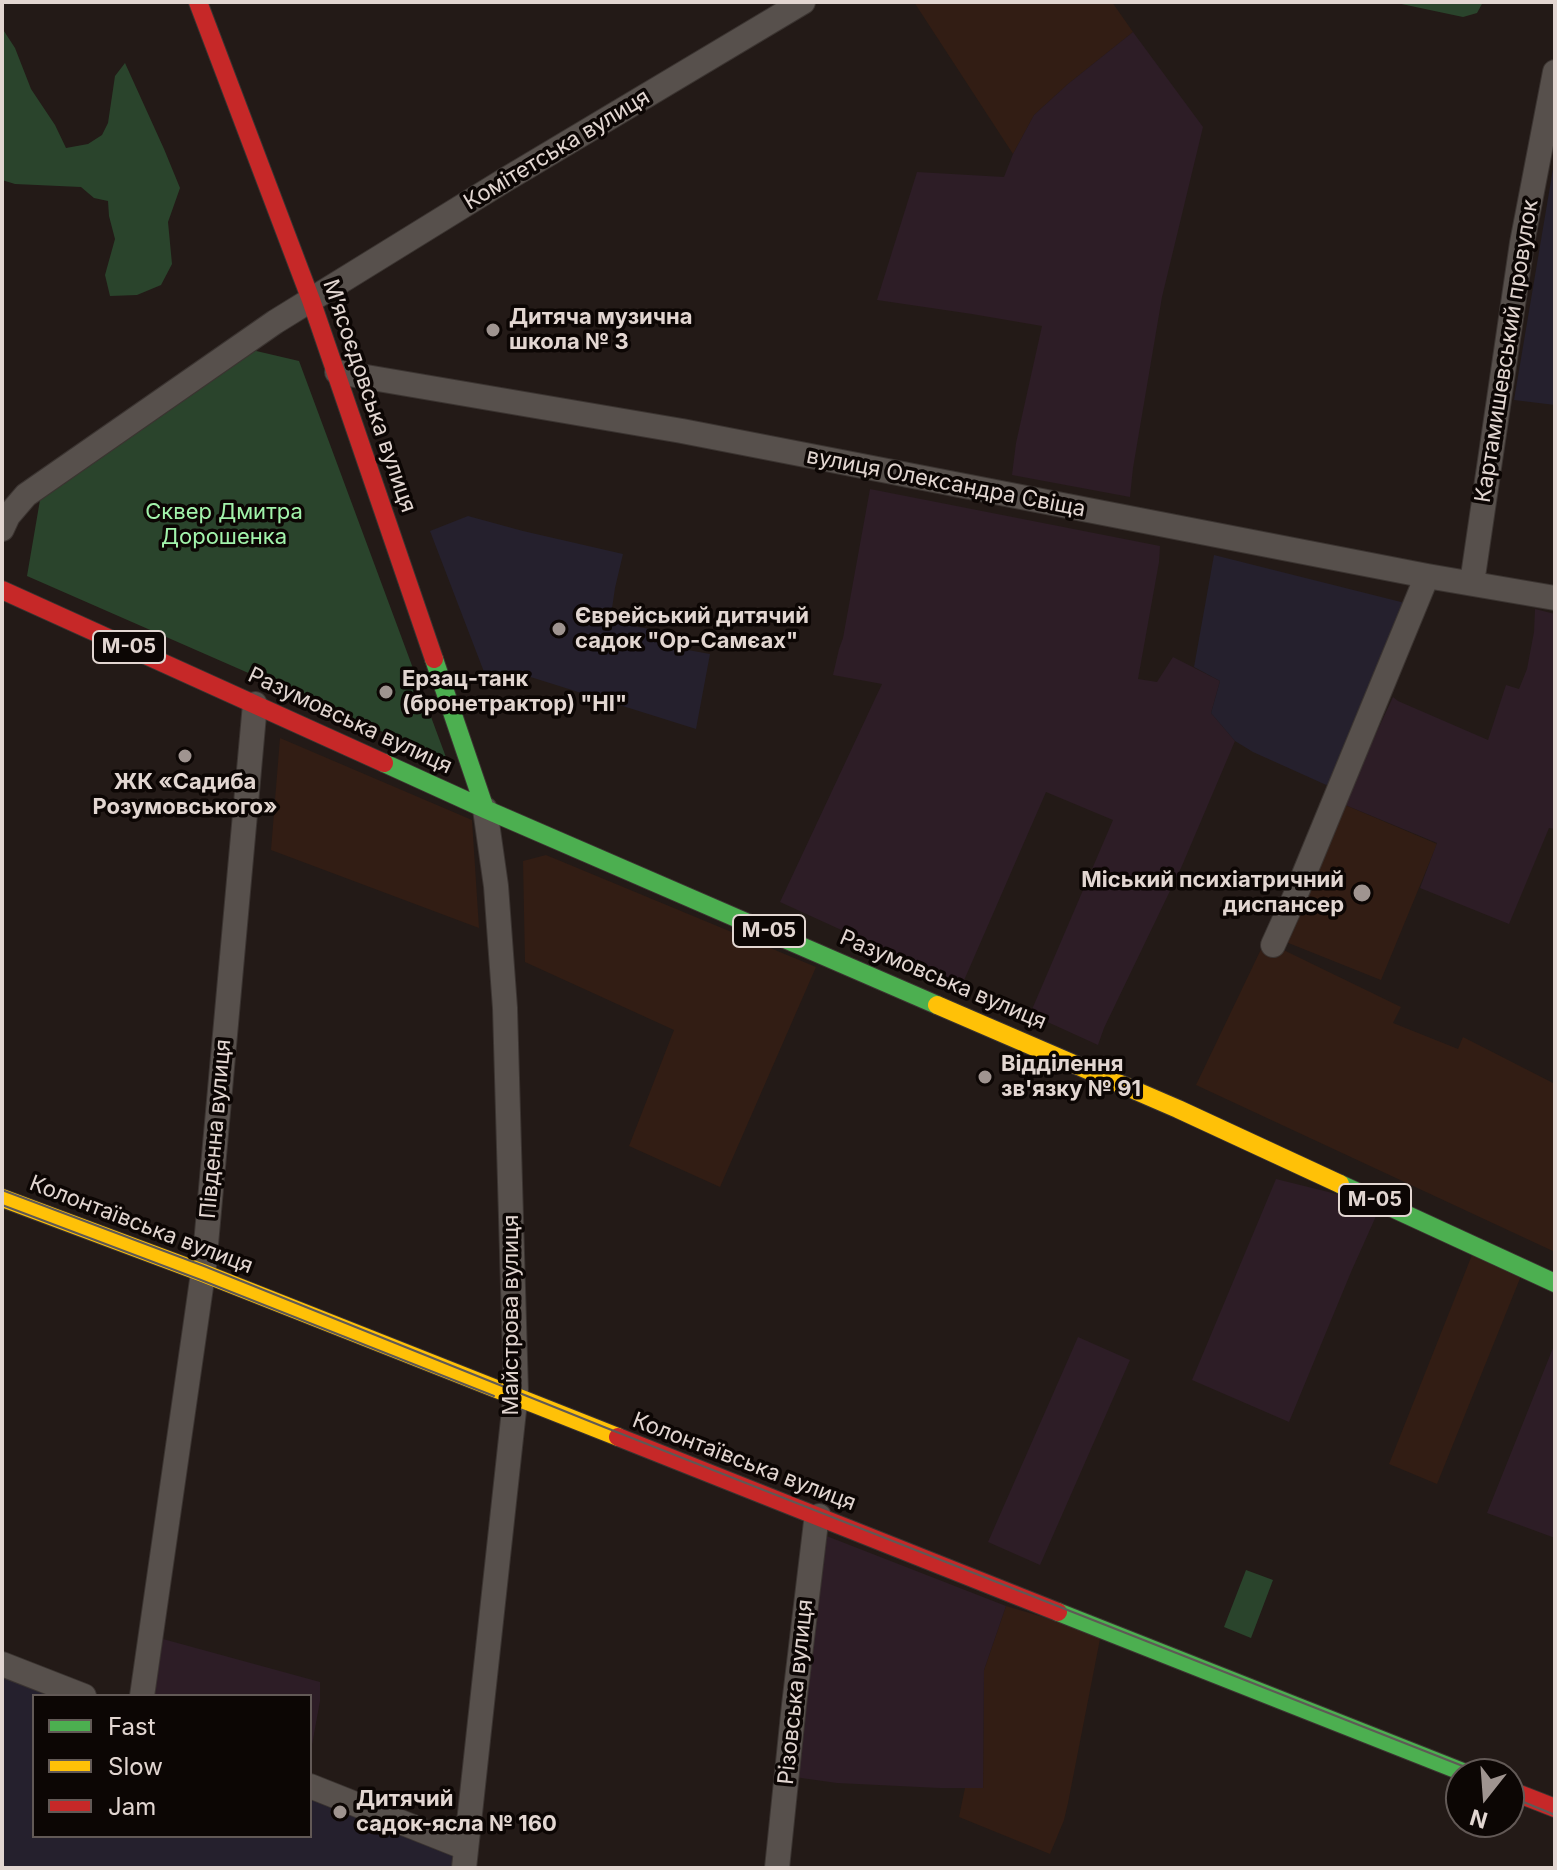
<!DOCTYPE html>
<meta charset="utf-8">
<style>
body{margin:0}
#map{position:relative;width:1557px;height:1870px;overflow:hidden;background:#231a17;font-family:Inter,sans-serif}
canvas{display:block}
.frame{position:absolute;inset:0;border:4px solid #e2d6d1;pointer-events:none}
.legend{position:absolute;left:32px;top:1694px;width:280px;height:144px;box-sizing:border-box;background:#0c0604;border:2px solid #625956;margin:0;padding:10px 14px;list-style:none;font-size:24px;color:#e2d6d1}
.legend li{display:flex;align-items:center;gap:16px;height:40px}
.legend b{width:40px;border:2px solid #625956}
.north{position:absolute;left:1445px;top:1758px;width:80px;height:80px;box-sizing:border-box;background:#0c0604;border:2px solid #625956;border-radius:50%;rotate:197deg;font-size:22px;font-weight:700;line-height:32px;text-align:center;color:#e2d6d1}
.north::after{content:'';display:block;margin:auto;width:28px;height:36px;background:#9f9490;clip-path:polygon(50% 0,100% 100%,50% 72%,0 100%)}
</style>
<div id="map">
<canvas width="1557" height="1870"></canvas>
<div class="frame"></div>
<ul class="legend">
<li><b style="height:10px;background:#4caf50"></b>Fast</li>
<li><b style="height:10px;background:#ffc107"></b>Slow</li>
<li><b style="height:10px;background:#c62828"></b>Jam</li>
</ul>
<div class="north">N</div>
</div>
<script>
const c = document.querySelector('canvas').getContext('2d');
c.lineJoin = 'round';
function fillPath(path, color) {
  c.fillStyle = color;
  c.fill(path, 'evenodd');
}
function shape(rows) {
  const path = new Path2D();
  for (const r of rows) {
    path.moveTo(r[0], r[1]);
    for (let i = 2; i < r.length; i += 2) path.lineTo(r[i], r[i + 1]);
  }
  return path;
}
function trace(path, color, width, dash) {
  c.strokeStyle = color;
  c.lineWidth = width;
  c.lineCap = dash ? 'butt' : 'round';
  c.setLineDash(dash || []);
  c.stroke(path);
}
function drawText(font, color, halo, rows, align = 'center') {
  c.font = font + ' Inter,sans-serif';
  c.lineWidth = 7;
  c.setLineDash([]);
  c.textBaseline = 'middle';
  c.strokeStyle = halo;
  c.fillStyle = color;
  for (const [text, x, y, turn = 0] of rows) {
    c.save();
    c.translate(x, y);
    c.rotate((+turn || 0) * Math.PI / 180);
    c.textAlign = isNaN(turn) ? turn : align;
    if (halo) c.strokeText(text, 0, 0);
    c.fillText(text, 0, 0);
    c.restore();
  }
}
const built = shape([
 [914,2,1112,2,1133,32,1068,84,1034,115,1013,154],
 [280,738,472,820,479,928,271,850],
 [1343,804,1437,844,1381,980,1286,942],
 [546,855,816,967,720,1187,629,1146,674,1030,525,962,523,861],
 [1265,941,1401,1007,1393,1023,1458,1049,1463,1037,1555,1084,1555,1252,1196,1085],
 [1474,1250,1523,1271,1437,1484,1389,1464],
 [1006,1606,1101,1634,1068,1803,1064,1820,1050,1854,959,1817,965,1788,983,1788,984,1670]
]);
const industrial = shape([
 [1133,32,1203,127,1162,297,1133,468,1130,497,1012,475,1016,443,1042,326,972,314,877,300,917,172,1004,177,1013,154,1034,115,1068,84],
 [870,489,1160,546,1159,562,1138,679,1157,682,1173,657,1220,681,1211,713,1235,741,1181,868,1104,1028,1098,1045,1030,1014,1113,820,1046,792,962,985,780,902,882,684,833,675,839,649,843,638],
 [1535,609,1555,614,1555,829,1549,828,1509,924,1420,888,1437,843,1343,804,1393,697,1398,701,1488,740,1506,685,1519,689,1527,669,1534,632],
 [1276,1179,1381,1205,1351,1272,1289,1422,1192,1380],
 [1078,1337,1130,1360,1040,1565,988,1542],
 [1555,1343,1555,1538,1487,1513],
 [824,1535,1006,1606,984,1670,983,1788,940,1788,837,1783,787,1776],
 [152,1636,320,1682,320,1701,310,1756,310,1696,144,1696]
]);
const education = shape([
 [1555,157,1555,405,1514,400],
 [468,516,523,531,623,554,615,588,610,622,690,636,688,650,710,654,696,729,521,674,489,685,430,531],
 [1214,555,1417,606,1333,788,1253,752,1235,741,1211,713,1220,681,1194,667],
 [2,1664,81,1696,34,1696,34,1836,310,1836,310,1788,463,1849,461,1868,2,1868]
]);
const green = shape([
 [1392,2,1483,2,1477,13,1463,17],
 [2,28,15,48,31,89,55,125,66,148,88,144,102,135,108,123,115,76,125,63,164,149,180,188,168,222,172,264,161,285,137,295,110,296,105,275,115,239,109,216,108,201,94,198,81,187,15,184,2,180],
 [252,350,299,361,447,760,27,576,40,500],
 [1246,1570,1273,1580,1251,1638,1224,1627]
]);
const street = shape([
 [337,372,682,431,1427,576,1555,598],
 [2,529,8,516,26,495,275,322,505,180,803,2],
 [1472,583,1522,243,1555,72],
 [1273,945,1296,894,1427,576],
 [2,1664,84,1696],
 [142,1696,204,1266,255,704],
 [310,1786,466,1848],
 [464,1868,516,1392,505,1008,496,886,485,809],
 [777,1868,794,1705,816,1522,819,1516]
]);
const fast = shape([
 [434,659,485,809],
 [384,763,485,809,937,1005],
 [1340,1184,1555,1283],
 [1058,1612,1468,1774]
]);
const slow = shape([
 [937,1005,1178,1109,1340,1184],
 [2,1198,203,1273,618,1437]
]);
const jam = shape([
 [198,2,311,300,434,659],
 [2,590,384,763],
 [618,1437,1058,1612],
 [1509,1790,1555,1808]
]);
const tram = shape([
 [2,1190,204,1266,604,1427,1483,1774],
 [2,1205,201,1280,494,1396],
 [1509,1796,1555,1815]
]);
const markers = [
 [493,330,8,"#9f9490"],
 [559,629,8,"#9f9490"],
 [386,692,8,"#9f9490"],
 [185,756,8,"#9f9490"],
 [1362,893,10,"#9f9490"],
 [985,1077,8,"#9f9490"],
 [340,1812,8,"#9f9490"]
];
const shields = [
 [129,647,72],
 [769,931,72],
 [1375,1200,72]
];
const shieldNames = [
 ["М-05",129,647],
 ["М-05",769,931],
 ["М-05",1375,1200]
];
const streetNames = [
 ["Комітетська вулиця",557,150,-31],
 ["Картамишевський провулок",1507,351,-81],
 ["Мʼясоєдовська вулиця",369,396,71],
 ["вулиця Олександра Свіща",946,483,11],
 ["Разумовська вулиця",350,721,25],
 ["Разумовська вулиця",943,980,23],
 ["Південна вулиця",216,1129,-85],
 ["Колонтаївська вулиця",141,1225,21],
 ["Майстрова вулиця",511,1315,-90],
 ["Колонтаївська вулиця",744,1462,21],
 ["Різовська вулиця",796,1692,-84]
];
const poiNames = [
 ["Дитяча музична",509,317],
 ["школа № 3",509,342],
 ["Єврейський дитячий",575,616],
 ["садок \"Ор-Самєах\"",575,641],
 ["Ерзац-танк",402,679],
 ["(бронетрактор) \"НІ\"",402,704],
 ["ЖК «Садиба",185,782,"center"],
 ["Розумовського»",185,807,"center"],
 ["Міський психіатричний",1344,880,"right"],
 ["диспансер",1344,905,"right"],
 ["Відділення",1001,1064],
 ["зв'язку № 91",1001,1089],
 ["Дитячий",356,1799],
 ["садок-ясла № 160",356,1824]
];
const parkNames = [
 ["Сквер Дмитра",224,512],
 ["Дорошенка",224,537]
];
fillPath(built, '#321d14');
fillPath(industrial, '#2d1d26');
fillPath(education, '#25202d');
fillPath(green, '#2a442c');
trace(street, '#3b3431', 26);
trace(fast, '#3b3431', 20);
trace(slow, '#3b3431', 20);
trace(jam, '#3b3431', 20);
trace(street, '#57504c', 24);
trace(fast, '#4caf50', 18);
trace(slow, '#ffc107', 18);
trace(jam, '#c62828', 18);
trace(tram, '#5f5956', 2);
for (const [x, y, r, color] of markers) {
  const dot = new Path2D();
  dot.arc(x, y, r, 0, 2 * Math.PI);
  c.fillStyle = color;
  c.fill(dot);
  trace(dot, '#0c0604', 3);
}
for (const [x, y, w] of shields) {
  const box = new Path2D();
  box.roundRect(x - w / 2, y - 16, w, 32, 6);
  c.fillStyle = '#0c0604';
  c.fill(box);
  trace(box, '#e2d6d1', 2);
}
drawText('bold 20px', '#e2d6d1', null, shieldNames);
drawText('22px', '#e2d6d1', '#0c0604', streetNames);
drawText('bold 22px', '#e2d6d1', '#0c0604', poiNames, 'left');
drawText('22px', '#a2f3ab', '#0c0604', parkNames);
</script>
